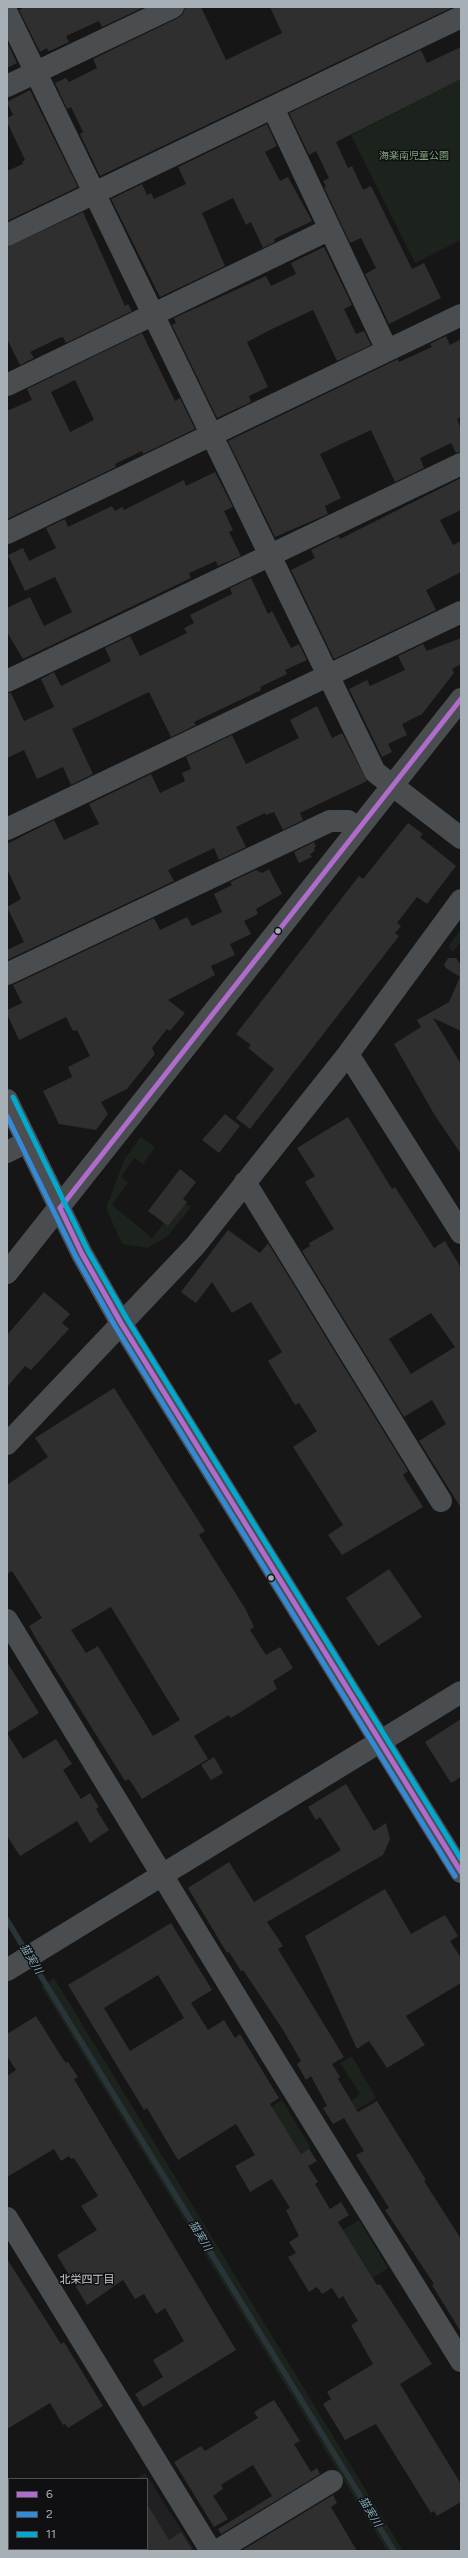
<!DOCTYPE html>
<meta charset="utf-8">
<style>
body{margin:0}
#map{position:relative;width:468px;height:2558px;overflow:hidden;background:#161616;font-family:Figtree,sans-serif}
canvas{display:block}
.frame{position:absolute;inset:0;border:8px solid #a7afb7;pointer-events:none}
.legend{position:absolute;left:8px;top:2478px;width:140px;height:72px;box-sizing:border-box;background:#101012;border:1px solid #4c5054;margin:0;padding:5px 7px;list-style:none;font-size:12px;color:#a7afb7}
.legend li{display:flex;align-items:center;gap:8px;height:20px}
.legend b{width:20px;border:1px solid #4c5054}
</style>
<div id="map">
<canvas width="468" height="2558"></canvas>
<div class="frame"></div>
<ul class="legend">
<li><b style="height:5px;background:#b06ccc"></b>6</li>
<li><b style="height:5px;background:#338bd7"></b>2</li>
<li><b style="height:5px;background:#00a9ce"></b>11</li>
</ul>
</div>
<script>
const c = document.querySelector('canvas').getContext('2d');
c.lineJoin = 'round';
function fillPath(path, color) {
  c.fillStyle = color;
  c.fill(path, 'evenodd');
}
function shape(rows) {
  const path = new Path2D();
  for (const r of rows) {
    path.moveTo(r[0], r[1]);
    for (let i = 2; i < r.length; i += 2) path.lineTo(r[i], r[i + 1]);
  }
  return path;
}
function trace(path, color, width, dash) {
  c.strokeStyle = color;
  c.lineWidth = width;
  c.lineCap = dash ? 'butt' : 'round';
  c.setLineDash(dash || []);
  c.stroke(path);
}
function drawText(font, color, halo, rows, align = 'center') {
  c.font = font + ' Figtree,"Noto Sans JP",sans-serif';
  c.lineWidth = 3;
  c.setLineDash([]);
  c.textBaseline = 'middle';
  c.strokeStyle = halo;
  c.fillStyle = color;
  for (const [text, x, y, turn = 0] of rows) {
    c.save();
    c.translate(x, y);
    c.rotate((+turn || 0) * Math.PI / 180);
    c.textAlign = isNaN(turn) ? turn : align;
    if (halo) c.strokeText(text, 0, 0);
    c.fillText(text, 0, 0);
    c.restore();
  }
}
const built = shape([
 [145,2473,195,2551,28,2551,31,2549,147,2549,147,2479,136,2479]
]);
const green = shape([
 [461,79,461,240,415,263,351,135],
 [461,929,461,941,453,952,448,947],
 [141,1137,155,1147,143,1164,134,1158,121,1177,128,1183,112,1205,152,1238,164,1223,168,1226,185,1203,191,1207,168,1236,148,1248,122,1244,106,1208,125,1158],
 [54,1978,403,2551,387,2551,41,1986],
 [352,2056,376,2098,357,2110,351,2101,360,2094,340,2063],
 [282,2100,311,2148,301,2154,271,2107],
 [359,2220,388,2268,373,2278,343,2230]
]);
const stream = shape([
 [7,1920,27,1953],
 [31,1960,394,2551]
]);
const building = shape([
 [25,7,144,7,102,27,99,21,66,36,69,42,52,50,48,51,47,48,40,52,19,10],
 [185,7,201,7,226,60,282,33,270,7,453,7,100,176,80,134,83,132,71,107,67,109,55,83,66,78,69,82,97,68,93,59,178,18,183,14],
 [7,42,17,63,7,68],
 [461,47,461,79,336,142,348,168,352,166,363,190,371,186,412,269,424,263,441,298,389,324,365,274,376,268,361,238,350,243,324,187,326,186,323,181,329,178,316,151,309,155,289,113,421,50,427,63],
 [30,90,78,187,7,221,7,171,23,164,22,162,25,160,7,122,7,118,13,115,7,102],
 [267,124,277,146,265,152,280,181,288,177,312,221,274,239,275,242,263,248,251,222,246,225,233,198,202,213,225,266,160,297,111,199,142,184,147,195,151,193,154,199,186,184,178,167],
 [83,212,125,306,128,304,132,311,66,343,63,337,59,338,30,352,34,358,20,365,7,339,7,247],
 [324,247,352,305,344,309,356,334,364,331,371,345,337,361,313,310,272,329,247,342,268,387,249,396,251,402,217,418,172,325,176,323,174,318,266,276,271,286,296,274,291,263],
 [142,333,175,401,180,398,195,429,143,454,142,451,115,464,116,467,7,519,7,411,32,400,27,389],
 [75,380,94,420,70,432,51,392],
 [446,336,450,345,461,339,461,417,457,419,461,429,461,452,456,453,451,443,420,458,424,468,395,482,371,430,320,454,341,498,325,506,328,514,275,537,228,441,398,359,399,362,432,347,430,344],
 [215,472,233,507,224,511,233,530,229,532,241,556,218,566,216,561,189,573,191,578,23,659,7,632,7,608,30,597,44,626,72,612,55,577,25,591,8,555,23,548,29,561,56,548,46,528,65,519,68,527,112,506,115,511,122,507,124,510,184,480,186,486],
 [461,478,461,510,440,520,453,545,461,541,461,572,426,590,436,610,334,659,291,570,315,558,311,550,339,536,340,539],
 [251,578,268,614,272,611,291,648,299,644,307,660,285,670,287,674,260,687,261,690,194,722,196,725,171,737,149,692,72,729,93,774,71,785,63,767,37,779,24,750,7,758,7,693,11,693,24,721,54,707,41,679,54,672,61,686,111,661,105,648,130,636,140,656,187,633,184,628,194,623,190,615,232,594,230,588],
 [461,638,461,664,452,669,454,673,422,714,402,724,407,735,388,744,392,752,382,757,349,689,367,680,370,686,405,670,398,656,423,644,427,651],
 [317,706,332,738,342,733,367,781,300,813,303,820,283,830,274,812,266,815,265,813,236,827,246,847,219,860,214,848,168,870,174,881,7,960,7,950,24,942,7,907,21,899,7,869,7,844,54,820,64,840,99,824,89,804,151,774,160,793,185,781,182,773,191,769,186,757,232,735,246,764,299,738,290,720],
 [408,823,423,834,420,837,456,866,427,904,417,897,397,923,401,926,395,933,399,936,250,1129,236,1118,274,1069,248,1048,251,1045,236,1034,359,876,363,879],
 [314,842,316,847,314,848,315,851,310,854,312,857,299,863,294,852],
 [269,869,282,894,256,909,258,914,244,921,251,934,230,944,235,955,211,966,215,975,168,1000,185,1013,170,1031,167,1029,152,1048,155,1054,127,1089,101,1102,108,1114,96,1130,59,1124,43,1091,72,1077,68,1067,90,1056,77,1030,73,1031,66,1017,19,1040,7,1014,7,1010,22,1003,13,985,154,918,160,930,187,917,192,926,222,912,214,894,232,885,230,882,256,870,262,873],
 [448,958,456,958,461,965,461,1031,433,1018,461,1064,461,1154,434,1114,394,1044,421,1027,417,1020,449,1002,460,977,446,968,444,965],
 [225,1114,240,1126,219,1153,202,1140],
 [348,1117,392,1189,395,1187,434,1248,445,1241,461,1268,461,1508,419,1441,446,1424,432,1400,404,1417,302,1251,310,1246,309,1243,334,1229,305,1182,315,1176,297,1148],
 [431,1313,455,1347,411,1374,389,1339],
 [180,1169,196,1182,183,1199,187,1202,168,1226,148,1211],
 [228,1230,260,1253,268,1243,408,1471,403,1475,423,1507,342,1555,328,1535,343,1525,293,1447,317,1431,299,1403,295,1405,268,1361,282,1352,251,1302,232,1313,212,1282,196,1303,181,1292],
 [44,1292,70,1314,62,1323,69,1329,31,1370,25,1366,7,1387,7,1335],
 [114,1388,205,1531,199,1535,246,1610,254,1627,250,1630,266,1655,280,1647,293,1668,273,1681,277,1689,231,1718,229,1715,194,1736,208,1759,142,1799,129,1779,125,1781,35,1637,29,1626,42,1618,12,1571,7,1574,7,1485,48,1457,35,1438],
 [111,1607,180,1720,153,1736,98,1646,86,1653,71,1630],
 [389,1569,422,1617,378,1646,346,1598],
 [7,1662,39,1713,7,1733,23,1759,56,1739,72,1764,63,1770,81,1799,90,1793,99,1807,96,1809,109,1830,90,1843,77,1821,20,1856,7,1836],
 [461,1719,461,1777,451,1783,425,1742],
 [214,1757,223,1773,211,1780,201,1765],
 [346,1784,374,1831,386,1823,390,1839,383,1855,267,1922,283,1946,278,1949,344,2057,332,2064,340,2077,338,2079,358,2112,377,2101,426,2180,424,2181,461,2239,461,2332,432,2285,434,2284,385,2210,389,2208,356,2155,364,2151,344,2118,333,2124,323,2108,327,2106,311,2076,306,2080,297,2064,301,2061,283,2030,243,1970,241,1971,229,1952,227,1953,188,1888,229,1862,254,1902,341,1850,320,1817,316,1820,308,1807],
 [385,1889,411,1934,445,1915,458,1936,450,1941,461,1958,461,1983,406,2016,425,2045,387,2068,369,2041,357,2049,305,1936],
 [171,1923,212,1990,191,2003,208,2030,224,2020,235,2038,240,2034,279,2098,270,2104,301,2154,309,2149,317,2161,308,2166,318,2182,315,2184,330,2209,341,2202,349,2215,338,2222,377,2285,380,2284,432,2364,400,2384,461,2484,461,2502,437,2516,434,2511,431,2513,376,2424,345,2440,323,2404,331,2399,327,2392,373,2364,351,2325,358,2321,343,2296,339,2299,332,2288,322,2294,317,2287,309,2292,288,2257,296,2253,289,2242,299,2236,286,2210,290,2208,272,2179,250,2192,235,2166,255,2155,236,2124,178,2160,147,2108,144,2110,68,1985],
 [158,1975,184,2018,130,2051,104,2008],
 [36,2016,61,2056,66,2063,68,2062,78,2077,74,2079,236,2350,143,2407,135,2394,163,2377,153,2360,184,2341,165,2308,156,2314,144,2294,135,2299,123,2280,87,2305,57,2255,97,2230,81,2206,98,2196,74,2158,71,2159,69,2156,61,2161,54,2149,7,2177,7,2076,16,2070,7,2056,7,2034],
 [7,2259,61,2344,64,2342,103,2406,68,2428,65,2424,63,2425,50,2403,7,2429],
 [274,2400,300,2441,294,2444,311,2472,317,2468,320,2474,221,2534,218,2529,272,2496,253,2465,221,2485,223,2489,213,2496,228,2519,214,2527,174,2462,201,2446,205,2451,258,2418,254,2412],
 [333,2495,337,2503,331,2507,357,2551,241,2551],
 [147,2504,169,2540,181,2532,193,2551,147,2551]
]);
const minor = shape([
 [7,13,375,772,461,838],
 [7,86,173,7],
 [273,108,387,350],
 [7,235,461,17],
 [7,385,330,229],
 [7,533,461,315],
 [7,681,461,464],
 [7,829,461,612],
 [7,974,330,821,348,821,358,828],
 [348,1054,461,1233],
 [7,1152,27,1142],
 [245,1182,441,1501],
 [7,1273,461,699],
 [7,1444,195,1246,348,1054,461,900],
 [7,1620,274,2059,461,2361],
 [7,1970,461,1692],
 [7,2218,211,2551],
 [7,2516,9,2519],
 [27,2549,29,2551],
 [217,2551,332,2481]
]);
const major = shape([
 [7,1100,82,1254,121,1323,461,1872]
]);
const bus1 = shape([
 [60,1208,82,1254,121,1323,461,1872],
 [60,1208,461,699]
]);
const bus2 = shape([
 [7,1116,76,1257,115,1326,455,1876]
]);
const bus3 = shape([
 [13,1097,88,1251,127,1319,461,1859]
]);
const markers = [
 [278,931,3.5,"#a7afb7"],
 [271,1578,3.5,"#a7afb7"]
];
const parkNames = [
 ["海楽南児童公園",414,156]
];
const waterNames = [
 ["猫実川",31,1959,59],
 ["猫実川",200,2236,59],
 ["猫実川",370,2512,59]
];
const neighbourhoodNames = [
 ["北栄四丁目",87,2280]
];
fillPath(built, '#202022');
fillPath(green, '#1c231c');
trace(stream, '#293438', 5.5);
fillPath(building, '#2f2f30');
trace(minor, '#4a4d4f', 22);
trace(major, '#4c4e51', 22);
trace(bus1, '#b06ccc', 5);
trace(bus2, '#338bd7', 5);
trace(bus3, '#00a9ce', 5);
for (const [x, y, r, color] of markers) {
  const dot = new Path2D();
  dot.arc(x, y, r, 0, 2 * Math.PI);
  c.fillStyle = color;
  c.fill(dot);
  trace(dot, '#101012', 1.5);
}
drawText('10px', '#83a27e', '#101012', parkNames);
drawText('italic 11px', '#7ea5b2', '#101012', waterNames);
drawText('11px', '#c8cdd3', '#101012', neighbourhoodNames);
</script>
